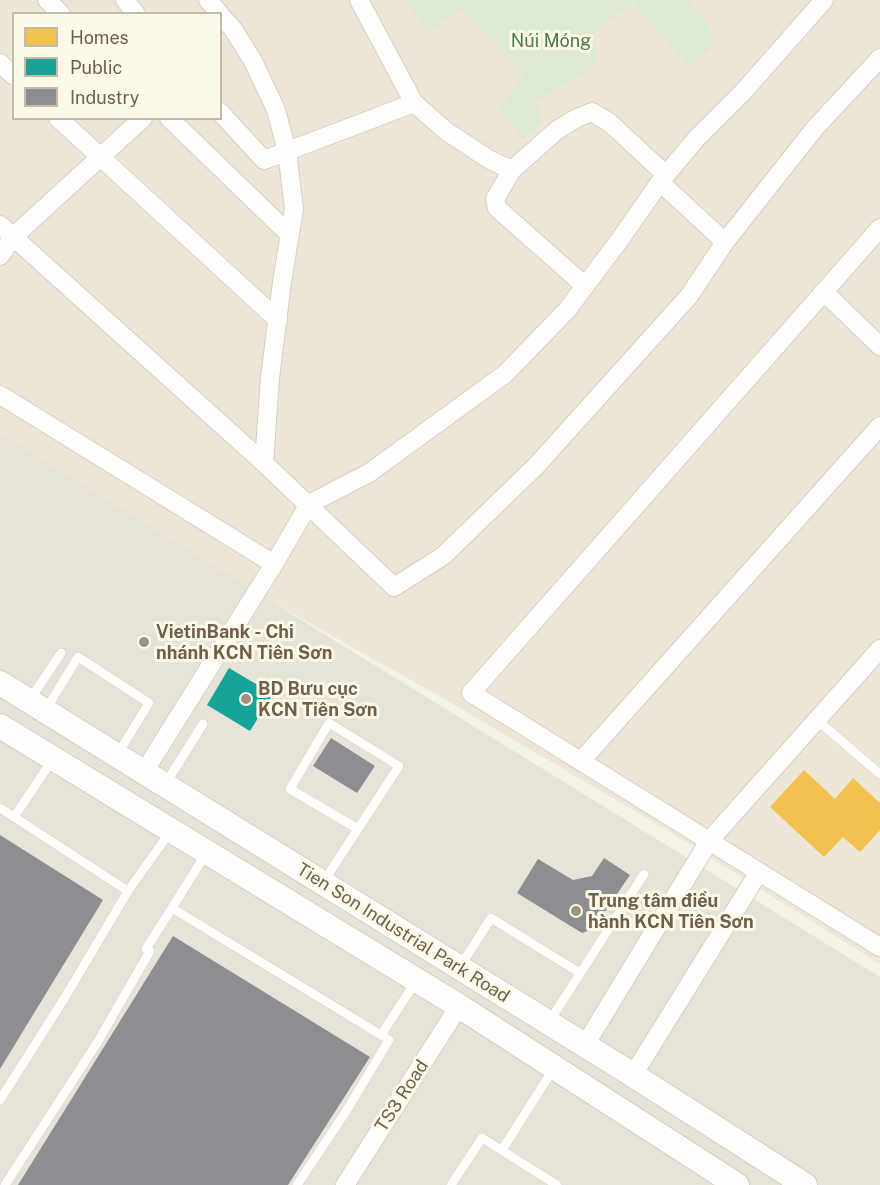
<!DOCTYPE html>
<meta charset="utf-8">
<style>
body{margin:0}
#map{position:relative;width:880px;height:1185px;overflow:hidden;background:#f5f2e8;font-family:"Public Sans",sans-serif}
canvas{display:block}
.legend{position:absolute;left:12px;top:12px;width:210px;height:108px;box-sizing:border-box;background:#fdf9e8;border:2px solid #c5bba9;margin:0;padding:8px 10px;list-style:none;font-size:18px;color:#705f4b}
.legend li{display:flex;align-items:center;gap:12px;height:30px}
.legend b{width:30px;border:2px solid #c5bba9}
</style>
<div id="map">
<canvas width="880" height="1185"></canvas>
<ul class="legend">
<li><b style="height:16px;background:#f2c14e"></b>Homes</li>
<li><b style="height:16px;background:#17a398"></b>Public</li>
<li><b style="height:16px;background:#8d8d92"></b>Industry</li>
</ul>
</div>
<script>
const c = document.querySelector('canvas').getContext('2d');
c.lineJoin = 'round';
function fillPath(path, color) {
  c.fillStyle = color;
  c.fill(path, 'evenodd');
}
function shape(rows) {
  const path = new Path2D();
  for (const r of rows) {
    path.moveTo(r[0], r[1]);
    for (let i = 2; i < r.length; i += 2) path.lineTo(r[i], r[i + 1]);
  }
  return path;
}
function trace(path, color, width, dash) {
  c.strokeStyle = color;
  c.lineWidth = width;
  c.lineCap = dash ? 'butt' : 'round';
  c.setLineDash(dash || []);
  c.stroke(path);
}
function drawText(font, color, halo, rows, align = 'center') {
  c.font = font + ' "Public Sans",sans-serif';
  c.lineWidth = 6;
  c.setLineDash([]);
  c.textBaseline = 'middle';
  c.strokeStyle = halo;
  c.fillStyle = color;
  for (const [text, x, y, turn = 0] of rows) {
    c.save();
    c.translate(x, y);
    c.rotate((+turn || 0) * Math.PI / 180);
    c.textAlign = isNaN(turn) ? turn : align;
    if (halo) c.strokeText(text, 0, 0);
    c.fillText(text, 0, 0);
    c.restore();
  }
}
const residential = shape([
 [0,0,880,0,880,964,662,827,441,697,242,585,0,437],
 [14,14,220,14,220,118,14,118]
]);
const industrial = shape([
 [0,434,880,977,880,1185,0,1185]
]);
const green = shape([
 [405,0,687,0,707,23,713,46,690,67,633,2,593,34,598,64,536,101,543,122,523,139,500,109,524,73,463,9,427,32]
]);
const homes = shape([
 [804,770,835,799,853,778,880,803,880,830,860,852,843,837,824,857,770,807]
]);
const public = shape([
 [229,668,273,694,250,731,207,705]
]);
const industry = shape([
 [331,738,375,766,357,793,313,766],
 [0,835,103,900,0,1069],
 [604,858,630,875,593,929,582,933,517,893,538,859,573,880,592,876],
 [173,936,370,1057,288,1185,18,1185]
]);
const lane = shape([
 [29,701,61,653],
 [45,711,78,657,149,703,117,755],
 [817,720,880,774],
 [166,783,203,724],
 [0,808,128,891],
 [14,817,53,759],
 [324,881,399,766,329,723,290,789,358,829],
 [172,908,207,852],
 [460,967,491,918,580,973],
 [549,1022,644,874],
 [0,1100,64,999,128,891,170,832],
 [502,1150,554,1068],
 [5,1185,97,1043,150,951,146,949,172,908,381,1035],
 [297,1185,345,1113,389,1040,381,1035,416,981],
 [451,1185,482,1138,557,1185]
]);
const street = shape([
 [47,0,61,14],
 [125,0,136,14],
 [208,0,220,14],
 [359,0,414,103,446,131,490,160,512,170,557,130,577,118,592,112,610,123,666,175],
 [220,15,233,29,253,61,276,110,287,151,294,209,282,282,270,378,264,463],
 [0,63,14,76],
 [220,112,264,160,414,103],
 [58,118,278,320],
 [169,118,290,235],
 [512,170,495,199,497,208,585,286],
 [660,182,725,242],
 [0,225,264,463,394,587,443,556,536,466,689,296,725,242,815,128,880,58],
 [880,228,471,693,880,947],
 [0,256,13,237,143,118],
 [824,292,880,346],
 [0,395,274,564],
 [581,761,880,426],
 [144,772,274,564,309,504,369,473,505,374,567,310,621,238,660,182,696,139,744,91,824,0],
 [585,1045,709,841,880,649],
 [633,1075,759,872],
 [345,1185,459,1006]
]);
const secondary = shape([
 [0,683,633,1075,805,1185],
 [0,726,459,1006,737,1185]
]);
const markers = [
 [144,642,6,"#9f9282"],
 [246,699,6,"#9f9282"],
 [576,911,6,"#9f9282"]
];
const parkNames = [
 ["Núi Móng",551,41]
];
const poiNames = [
 ["VietinBank - Chi",156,632],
 ["nhánh KCN Tiên Sơn",156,653],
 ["BD Bưu cục",258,689],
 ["KCN Tiên Sơn",258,710],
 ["Trung tâm điều",588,901],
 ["hành KCN Tiên Sơn",588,922]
];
const streetNames = [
 ["Tien Son Industrial Park Road",403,933,32],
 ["TS3 Road",402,1096,-57]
];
fillPath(residential, '#eee6d6');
fillPath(industrial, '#e7e3d9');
fillPath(green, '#ddebd4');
fillPath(homes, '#f2c14e');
fillPath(public, '#17a398');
fillPath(industry, '#8d8d92');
trace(lane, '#d4cfc6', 10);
trace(street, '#d4cfc6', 20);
trace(secondary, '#d2cec4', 26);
trace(lane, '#fefdfc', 9);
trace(street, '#fefdfc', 18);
trace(secondary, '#fefdfc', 24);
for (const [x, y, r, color] of markers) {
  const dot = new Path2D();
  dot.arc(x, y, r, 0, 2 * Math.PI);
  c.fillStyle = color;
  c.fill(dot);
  trace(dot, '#fdf9e8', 2);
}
drawText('18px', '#4d7a47', '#fdf9e8', parkNames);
drawText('bold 18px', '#705f4b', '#fdf9e8', poiNames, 'left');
drawText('18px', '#705f4b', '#fdf9e8', streetNames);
</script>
